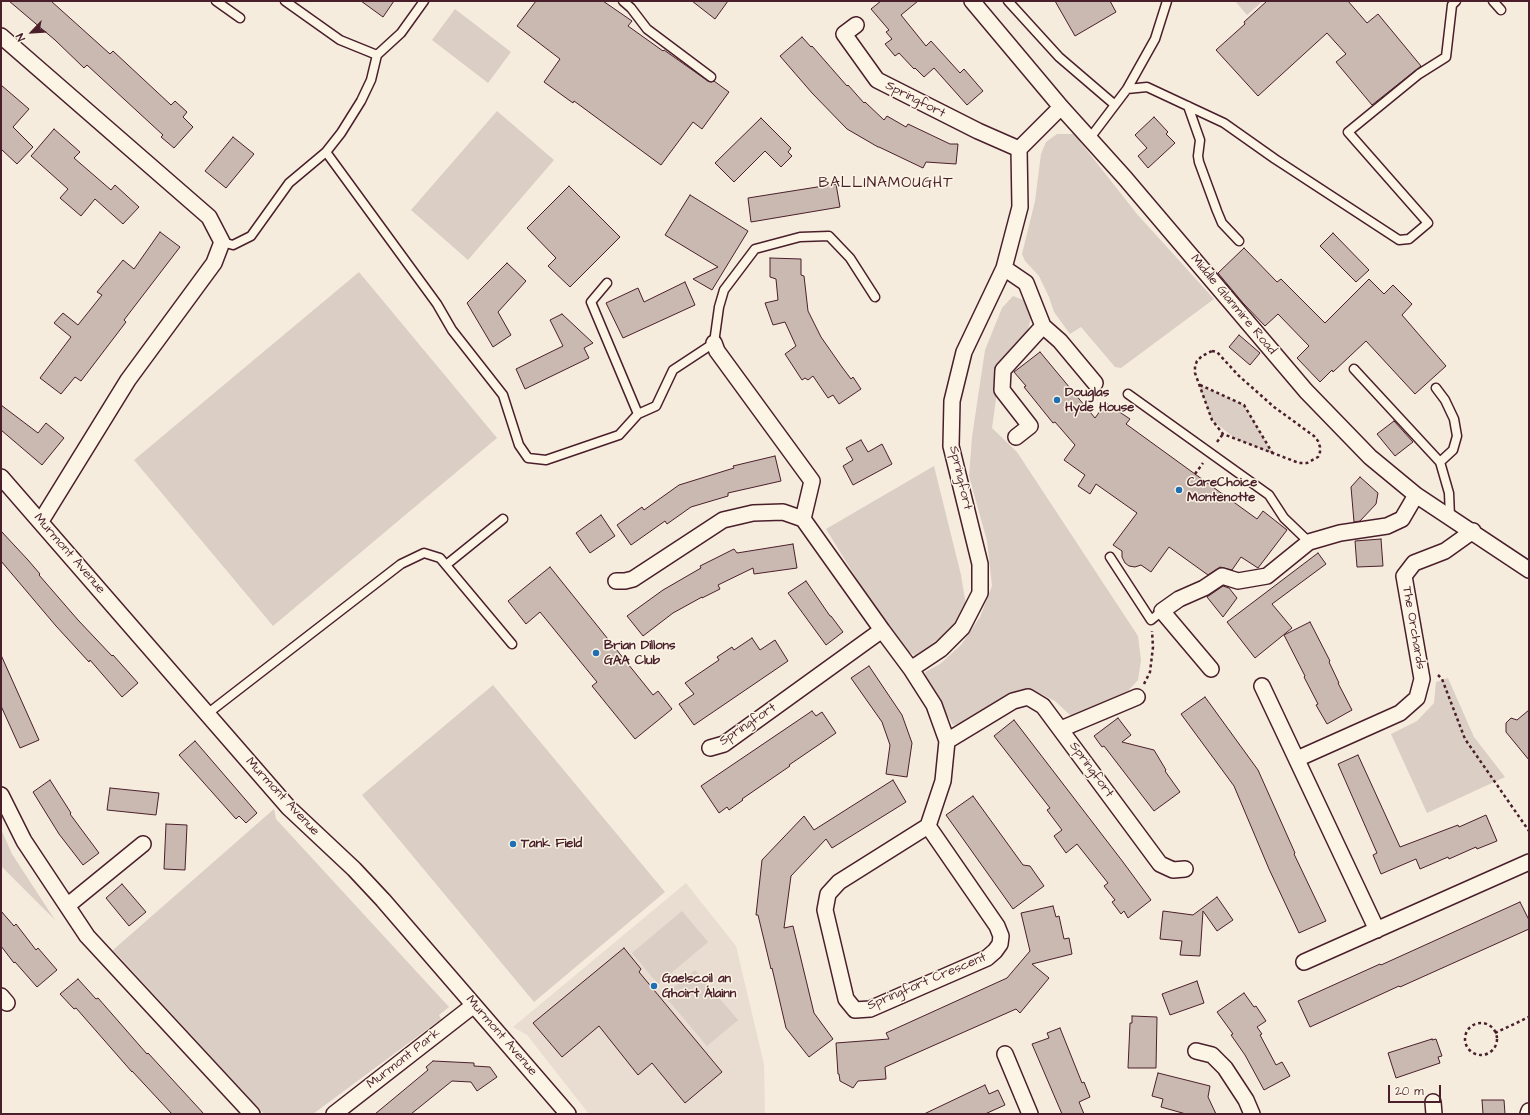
<!DOCTYPE html>
<meta charset="utf-8">
<style>
body{margin:0}
#map{position:relative;width:1530px;height:1115px;overflow:hidden;background:#f5ecde;font-family:"Architects Daughter",sans-serif}
canvas{display:block}
.frame{position:absolute;inset:0;border:2px solid #4a1f2b;pointer-events:none}
.north{position:absolute;left:12px;top:12px;width:40px;height:40px;-webkit-text-stroke:3px #fcf5e5;paint-order:stroke;rotate:245deg;font-size:11px;font-weight:700;line-height:16px;text-align:center;color:#4a1f2b}
.north::after{content:'';display:block;margin:auto;width:14px;height:18px;background:#4a1f2b;clip-path:polygon(50% 0,100% 100%,50% 72%,0 100%)}
.scale{position:absolute;left:1388px;top:1085px;width:53px;height:18px;box-sizing:border-box;border:2px solid #4a1f2b;border-top:0;padding-left:5px;font-size:12px;line-height:14px;white-space:nowrap;color:#4a1f2b;-webkit-text-stroke:3px #fcf5e5;paint-order:stroke}
</style>
<div id="map">
<canvas width="1530" height="1115"></canvas>
<div class="frame"></div>
<div class="north">N</div>
<div class="scale">20 m</div>
</div>
<script>
const c = document.querySelector('canvas').getContext('2d');
c.lineJoin = 'round';
function fillPath(path, color) {
  c.fillStyle = color;
  c.fill(path, 'evenodd');
}
function shape(rows) {
  const path = new Path2D();
  for (const r of rows) {
    if (r.length === 3) {
      path.moveTo(r[0] + r[2], r[1]);
      path.arc(r[0], r[1], r[2], 0, 2 * Math.PI);
      continue;
    }
    path.moveTo(r[0], r[1]);
    for (let i = 2; i < r.length; i += 2) path.lineTo(r[i], r[i + 1]);
  }
  return path;
}
function trace(path, color, width, dash) {
  c.strokeStyle = color;
  c.lineWidth = width;
  c.lineCap = dash ? 'butt' : 'round';
  c.setLineDash(dash || []);
  c.stroke(path);
}
function drawText(font, color, halo, rows, align = 'center') {
  c.font = font + ' "Architects Daughter",sans-serif';
  c.lineWidth = 3;
  c.setLineDash([]);
  c.textBaseline = 'middle';
  c.strokeStyle = halo;
  c.fillStyle = color;
  for (const [text, x, y, turn = 0] of rows) {
    c.save();
    c.translate(x, y);
    c.rotate((+turn || 0) * Math.PI / 180);
    c.textAlign = isNaN(turn) ? turn : align;
    if (halo) c.strokeText(text, 0, 0);
    c.fillText(text, 0, 0);
    c.restore();
  }
}
const built = shape([
 [686,883,736,946,764,1064,765,1114,589,1114,527,1035,513,1027]
]);
const green = shape([
 [1235,1,1263,1,1247,15],
 [455,9,511,52,488,83,432,40],
 [497,111,554,160,468,260,411,210],
 [1057,134,1074,134,1137,214,1214,299,1121,368,1115,367,1081,327,1070,334,1054,312,1049,297,1039,276,1025,261,1022,254,1035,201,1041,154,1046,142],
 [359,272,497,438,273,626,134,460],
 [1013,296,1023,300,1031,318,1025,341,1001,363,992,428,1017,452,1138,636,1141,660,1138,680,1128,691,1071,716,1055,701,1039,693,1021,690,1009,696,966,723,953,725,927,682,925,672,940,664,961,645,980,617,992,586,987,541,969,476,972,437,985,350,1002,308],
 [1199,385,1244,405,1273,454,1236,439,1212,420],
 [934,466,961,575,966,605,958,624,940,643,918,658,896,643,826,529],
 [1448,678,1474,737,1505,777,1427,813,1391,734,1417,721,1434,703,1436,682],
 [493,685,665,892,534,1002,362,795],
 [274,809,276,819,449,1007,439,1015,441,1019,313,1114,264,1114,113,950],
 [1,829,12,854,55,920,1,866],
 [682,911,708,942,658,984,632,953],
 [695,970,738,1020,707,1046,664,995]
]);
const building = shape([
 [9,1,51,1,110,54,113,51,171,105,175,101,187,112,183,117,193,127,174,148,161,137,163,135,87,65,84,68,55,40,9,1],
 [361,1,394,1,383,17,361,1],
 [536,1,603,1,632,21,628,26,663,51,664,50,708,81,711,82,714,81,729,92,702,129,693,122,661,165,574,101,573,103,544,82,560,59,517,26,536,1],
 [692,1,728,1,715,19,692,1],
 [881,1,918,1,901,15,926,46,931,41,960,73,964,69,983,91,967,105,934,68,924,77,915,68,914,69,899,53,895,56,885,44,892,39,886,32,889,30,871,9,881,1],
 [1055,1,1110,1,1116,12,1075,36,1055,1],
 [1267,1,1348,1,1367,23,1378,14,1421,66,1372,105,1336,62,1346,54,1327,33,1258,96,1216,50,1245,24,1244,22,1267,1],
 [802,37,811,47,812,46,847,86,848,85,864,103,865,102,884,120,887,116,906,127,908,124,950,144,958,144,956,164,926,162,923,168,879,147,878,147,847,129,812,93,780,56,802,37],
 [1,85,29,109,13,127,33,147,17,164,1,149,1,85],
 [1154,117,1168,132,1166,134,1175,143,1148,168,1138,156,1147,148,1135,135,1154,117],
 [761,118,791,148,788,152,792,156,781,167,765,151,734,182,715,163,761,118],
 [54,129,80,152,74,158,111,190,115,185,139,207,123,224,95,199,81,216,60,198,68,189,31,156,54,129],
 [233,137,254,154,226,188,205,171,233,137],
 [836,184,840,207,751,222,748,198,836,184],
 [569,186,620,237,570,287,548,266,556,258,527,228,569,186],
 [690,195,748,231,712,290,693,279,718,267,665,235,690,195],
 [160,232,180,247,124,320,126,322,81,381,75,377,61,394,40,378,71,337,54,323,63,313,78,325,102,295,97,292,123,260,134,269,160,232],
 [1333,233,1369,270,1356,282,1320,246,1333,233],
 [1244,248,1277,282,1281,279,1325,323,1369,279,1384,294,1393,285,1412,304,1402,315,1446,366,1415,394,1366,341,1333,372,1332,370,1320,382,1297,358,1309,346,1278,314,1265,326,1243,303,1218,273,1244,248],
 [770,258,801,259,801,275,804,276,808,311,821,337,842,367,851,379,853,377,861,389,839,404,833,395,828,398,813,376,808,380,805,378,802,380,785,354,796,346,785,322,773,325,765,303,778,300,776,279,770,277,770,258],
 [507,263,526,281,498,312,511,335,493,347,467,303,507,263],
 [685,282,695,305,623,338,606,303,638,288,644,302,685,282],
 [562,314,593,343,584,348,589,358,525,389,516,369,563,346,550,320,562,314],
 [1239,335,1260,353,1250,365,1229,347,1239,335],
 [1040,352,1095,418,1106,403,1130,419,1126,424,1257,519,1263,511,1287,530,1258,568,1241,557,1232,570,1220,567,1208,575,1169,547,1151,572,1141,565,1135,567,1129,566,1125,563,1122,557,1122,551,1113,545,1137,513,1096,484,1090,494,1078,486,1085,475,1064,460,1075,445,1055,422,1053,423,1024,387,1026,386,1014,372,1040,352],
 [1,405,38,433,46,423,64,438,42,465,1,430,1,405],
 [1394,421,1413,442,1395,456,1377,434,1394,421],
 [861,440,868,452,882,444,892,464,853,485,843,466,853,460,846,448,861,440],
 [775,456,781,481,728,493,728,496,691,507,667,524,665,521,631,545,617,525,642,507,644,510,679,485,734,468,733,466,775,456],
 [1360,477,1378,493,1376,504,1360,521,1354,522,1351,487,1360,477],
 [601,515,615,536,590,553,576,533,601,515],
 [1,531,28,560,40,574,39,575,78,620,112,656,113,655,138,683,122,697,90,660,89,662,56,626,1,561,1,531],
 [1381,539,1383,566,1357,567,1355,541,1381,539],
 [793,544,797,568,754,574,753,568,718,585,720,589,702,598,702,597,673,613,643,636,627,616,663,590,701,568,700,566,734,549,737,553,793,544],
 [1318,553,1326,564,1272,604,1292,628,1255,658,1227,622,1318,553],
 [550,567,653,695,658,691,672,709,635,739,592,686,597,682,540,612,526,624,508,601,550,567],
 [806,581,830,616,831,616,843,632,826,645,788,593,806,581],
 [1223,586,1229,588,1237,598,1223,617,1207,597,1223,586],
 [1310,622,1330,661,1329,662,1339,683,1338,683,1352,710,1327,724,1316,705,1318,704,1304,677,1305,676,1284,635,1310,622],
 [752,638,760,650,775,640,788,661,694,725,679,704,694,694,685,683,719,660,717,657,732,647,734,650,752,638],
 [1,655,39,740,20,748,1,706,1,655],
 [869,666,902,715,912,743,907,777,886,774,890,745,882,722,851,678,869,666],
 [1205,697,1258,770,1295,853,1294,854,1326,921,1299,933,1269,869,1234,786,1181,714,1205,697],
 [1529,710,1529,760,1506,732,1506,723,1511,718,1517,720,1529,710],
 [812,711,816,716,822,712,836,733,789,765,790,766,742,799,743,800,729,810,727,807,719,813,701,786,812,711],
 [1118,718,1131,735,1122,742,1154,750,1166,770,1165,771,1180,792,1154,811,1104,746,1102,747,1094,736,1118,718],
 [1014,720,1123,862,1151,900,1128,918,1124,911,1121,914,1112,902,1115,900,1104,886,1108,883,1077,844,1066,853,1054,836,1062,830,1047,810,1050,808,994,736,1014,720],
 [195,741,257,813,246,823,239,816,236,819,179,755,195,741],
 [1358,755,1400,847,1458,825,1459,827,1486,815,1497,841,1477,849,1476,847,1449,859,1448,857,1420,869,1416,859,1381,874,1373,855,1377,853,1338,764,1358,755],
 [50,780,71,813,70,814,99,853,83,865,59,834,33,792,50,780],
 [893,780,906,802,832,848,826,839,791,876,784,928,793,926,814,1013,833,1039,809,1057,786,1028,772,968,771,969,758,915,756,915,762,860,804,816,814,830,893,780],
 [110,788,159,793,156,815,107,810,110,788],
 [973,796,1023,865,1030,866,1044,886,1013,909,946,815,973,796],
 [166,824,187,825,185,870,164,869,166,824],
 [122,884,146,912,129,926,106,898,122,884],
 [1217,897,1233,920,1217,931,1203,911,1200,956,1180,955,1182,941,1160,939,1163,911,1193,915,1217,897],
 [1520,902,1529,920,1529,929,1400,987,1399,986,1310,1027,1298,1001,1380,964,1381,965,1520,902],
 [1053,906,1056,917,1059,916,1064,939,1069,938,1072,954,1032,964,1049,978,1020,1013,1016,1009,885,1067,886,1079,858,1081,853,1088,840,1081,839,1074,838,1074,836,1043,889,1039,886,1033,1007,978,1030,951,1021,913,1053,906],
 [1,911,14,926,16,924,36,950,38,948,57,970,37,987,15,962,14,963,1,946,1,911],
 [624,948,641,969,639,972,722,1072,685,1103,652,1063,638,1075,599,1026,562,1057,533,1023,624,948],
 [78,979,96,999,98,998,147,1054,148,1053,204,1114,172,1114,132,1071,132,1072,76,1008,74,1009,60,994,78,979],
 [1197,981,1204,1003,1170,1015,1162,994,1197,981],
 [1244,993,1254,1007,1256,1006,1266,1021,1257,1027,1262,1034,1260,1035,1276,1065,1282,1062,1290,1076,1264,1090,1245,1055,1231,1035,1233,1034,1217,1012,1244,993],
 [1132,1016,1157,1017,1156,1068,1128,1068,1130,1023,1132,1023,1132,1016],
 [1060,1028,1082,1083,1084,1082,1090,1097,1079,1102,1084,1114,1062,1114,1032,1044,1049,1038,1047,1033,1060,1028],
 [1432,1039,1432,1040,1436,1039,1442,1056,1438,1057,1440,1063,1396,1078,1388,1053,1432,1039],
 [433,1061,474,1063,474,1066,490,1067,497,1077,477,1091,471,1082,452,1081,411,1114,375,1114,428,1070,426,1067,433,1061],
 [1158,1073,1210,1086,1208,1097,1216,1114,1186,1114,1161,1107,1163,1099,1152,1096,1158,1073],
 [985,1085,989,1094,998,1090,1005,1105,985,1114,924,1114,985,1085],
 [1482,1100,1504,1100,1505,1114,1483,1114,1482,1100]
]);
const path = shape([
 [1212,351,1217,352,1238,375,1274,407,1314,436,1318,441,1320,447,1320,452,1318,457,1307,463,1299,463,1223,434,1212,420,1195,373,1195,366,1197,361,1202,356,1212,351],
 [1200,385,1244,405,1273,454],
 [1217,442,1223,434],
 [1195,474,1203,463],
 [1438,675,1442,679,1465,739,1529,831],
 [1144,684,1150,672,1153,647,1152,631],
 [1481,1039,16],
 [1495,1033,1529,1017]
]);
const lane = shape([
 [216,1,240,18],
 [285,1,340,40,377,55],
 [623,1,631,8,647,29,711,77],
 [1008,1,1059,57,1115,105],
 [1493,1,1501,10],
 [1127,89,1155,39,1167,1],
 [1188,106,1200,140,1198,156,1199,162,1217,211,1222,223,1239,241],
 [1090,138,1127,89,1147,87,1224,123,1275,159,1399,240,1409,239,1428,223,1348,132,1419,74,1446,57,1452,5,1456,1],
 [326,152,437,304,452,330,503,395,519,445,528,458,546,460,619,435,638,414,656,406,673,370,714,343,719,307,724,290,755,249,800,237,829,236,850,258,875,297],
 [222,242,233,245,251,236,289,183,326,152,341,133,361,101,371,80,377,55,401,33,424,1],
 [607,283,591,302,638,414],
 [1354,369,1440,462,1449,493,1450,517],
 [1436,388,1445,400,1454,419,1457,436,1453,450,1440,462],
 [1128,394,1269,495,1284,518,1309,542],
 [1110,557,1151,620,1162,611],
 [446,565,503,519],
 [207,714,401,564,424,553,440,558,512,644]
]);
const street = shape([
 [972,1,1061,107,1125,178,1306,391,1370,457,1416,495,1529,570],
 [856,25,844,34,877,80,978,131,1019,149],
 [1,36,209,217,222,242,214,263,128,380,41,521],
 [1004,268,1026,283,1043,326,1060,341,1095,383],
 [714,343,717,351,812,481,803,519],
 [1016,437,1030,426,1002,390,1003,370,1043,326],
 [1,477,289,808,354,869,383,900,568,1114],
 [616,581,625,581,633,579,723,520,753,513,783,512,803,519,882,630],
 [1211,669,1162,611,1179,599,1204,588,1222,576,1238,581,1267,576,1309,542,1340,533,1387,526,1402,519,1416,495],
 [1262,686,1377,930],
 [1061,729,1137,697],
 [947,741,1013,701,1028,697,1043,706,1160,864,1173,870,1185,869],
 [710,748,724,744,882,630,911,669],
 [1297,759,1400,713,1417,698,1422,679,1404,576,1414,563,1445,551,1473,531],
 [1,795,24,841,87,936,252,1114],
 [928,826,943,781,947,741,934,705,911,669,941,649,962,628,980,593,980,564,951,446,952,401,964,352,1004,268,1020,207,1019,149,1061,107],
 [928,826,997,926,1001,936,1000,944,995,951,987,958,870,1009,855,1010,846,999,825,910,828,894,839,882,928,826],
 [67,906,143,844],
 [1304,962,1529,862],
 [1,996,7,1003],
 [1196,1051,1212,1055,1225,1068,1246,1100,1252,1114],
 [1005,1054,1030,1114],
 [1433,1102,1434,1114],
 [334,1114,474,1005],
 [1528,1114,1529,1111]
]);
const markers = [
 [1057,400,4,"#1f6fb2"],
 [1179,490,4,"#1f6fb2"],
 [596,653,4,"#1f6fb2"],
 [513,844,4,"#1f6fb2"],
 [654,986,4,"#1f6fb2"]
];
const streetNames = [
 ["Springfort",915,100,27],
 ["Middle Glanmire Road",1233,305,50],
 ["Springfort",960,478,77],
 ["Murmont Avenue",69,554,49],
 ["The Orchards",1413,628,80],
 ["Springfort",748,725,-34],
 ["Springfort",1091,770,54],
 ["Murmont Avenue",282,797,47],
 ["Springfort Crescent",927,982,-23],
 ["Murmont Avenue",501,1036,49],
 ["Murmont Park",404,1059,-38]
];
const poiNames = [
 ["Douglas",1065,393],
 ["Hyde House",1065,408],
 ["CareChoice",1187,483],
 ["Montenotte",1187,498],
 ["Brian Dillons",604,646],
 ["GAA Club",604,661],
 ["Tank Field",521,844],
 ["Gaelscoil an",662,979],
 ["Ghoirt Álainn",662,994]
];
const quarterNames = [
 ["BALLINAMOUGHT",886,184]
];
fillPath(built, '#e8ddd0');
fillPath(green, '#dbcec4');
fillPath(building, '#cab9b1');
trace(building, '#4a1f2b', 1);
trace(lane, '#4a1f2b', 11);
trace(street, '#4a1f2b', 18);
trace(path, '#4a1f2b', 2.5, [3, 3]);
trace(lane, '#fcf5e5', 8);
trace(street, '#fcf5e5', 15);
for (const [x, y, r, color] of markers) {
  const dot = new Path2D();
  dot.arc(x, y, r, 0, 2 * Math.PI);
  c.fillStyle = color;
  c.fill(dot);
  trace(dot, '#fcf5e5', 1.5);
}
drawText('13px', '#4a1f2b', '#fcf5e5', streetNames);
drawText('bold 13px', '#4a1f2b', '#fcf5e5', poiNames, 'left');
c.letterSpacing = '1px';
drawText('15px', '#4a1f2b', '#fcf5e5', quarterNames);
c.letterSpacing = '0px';
</script>
